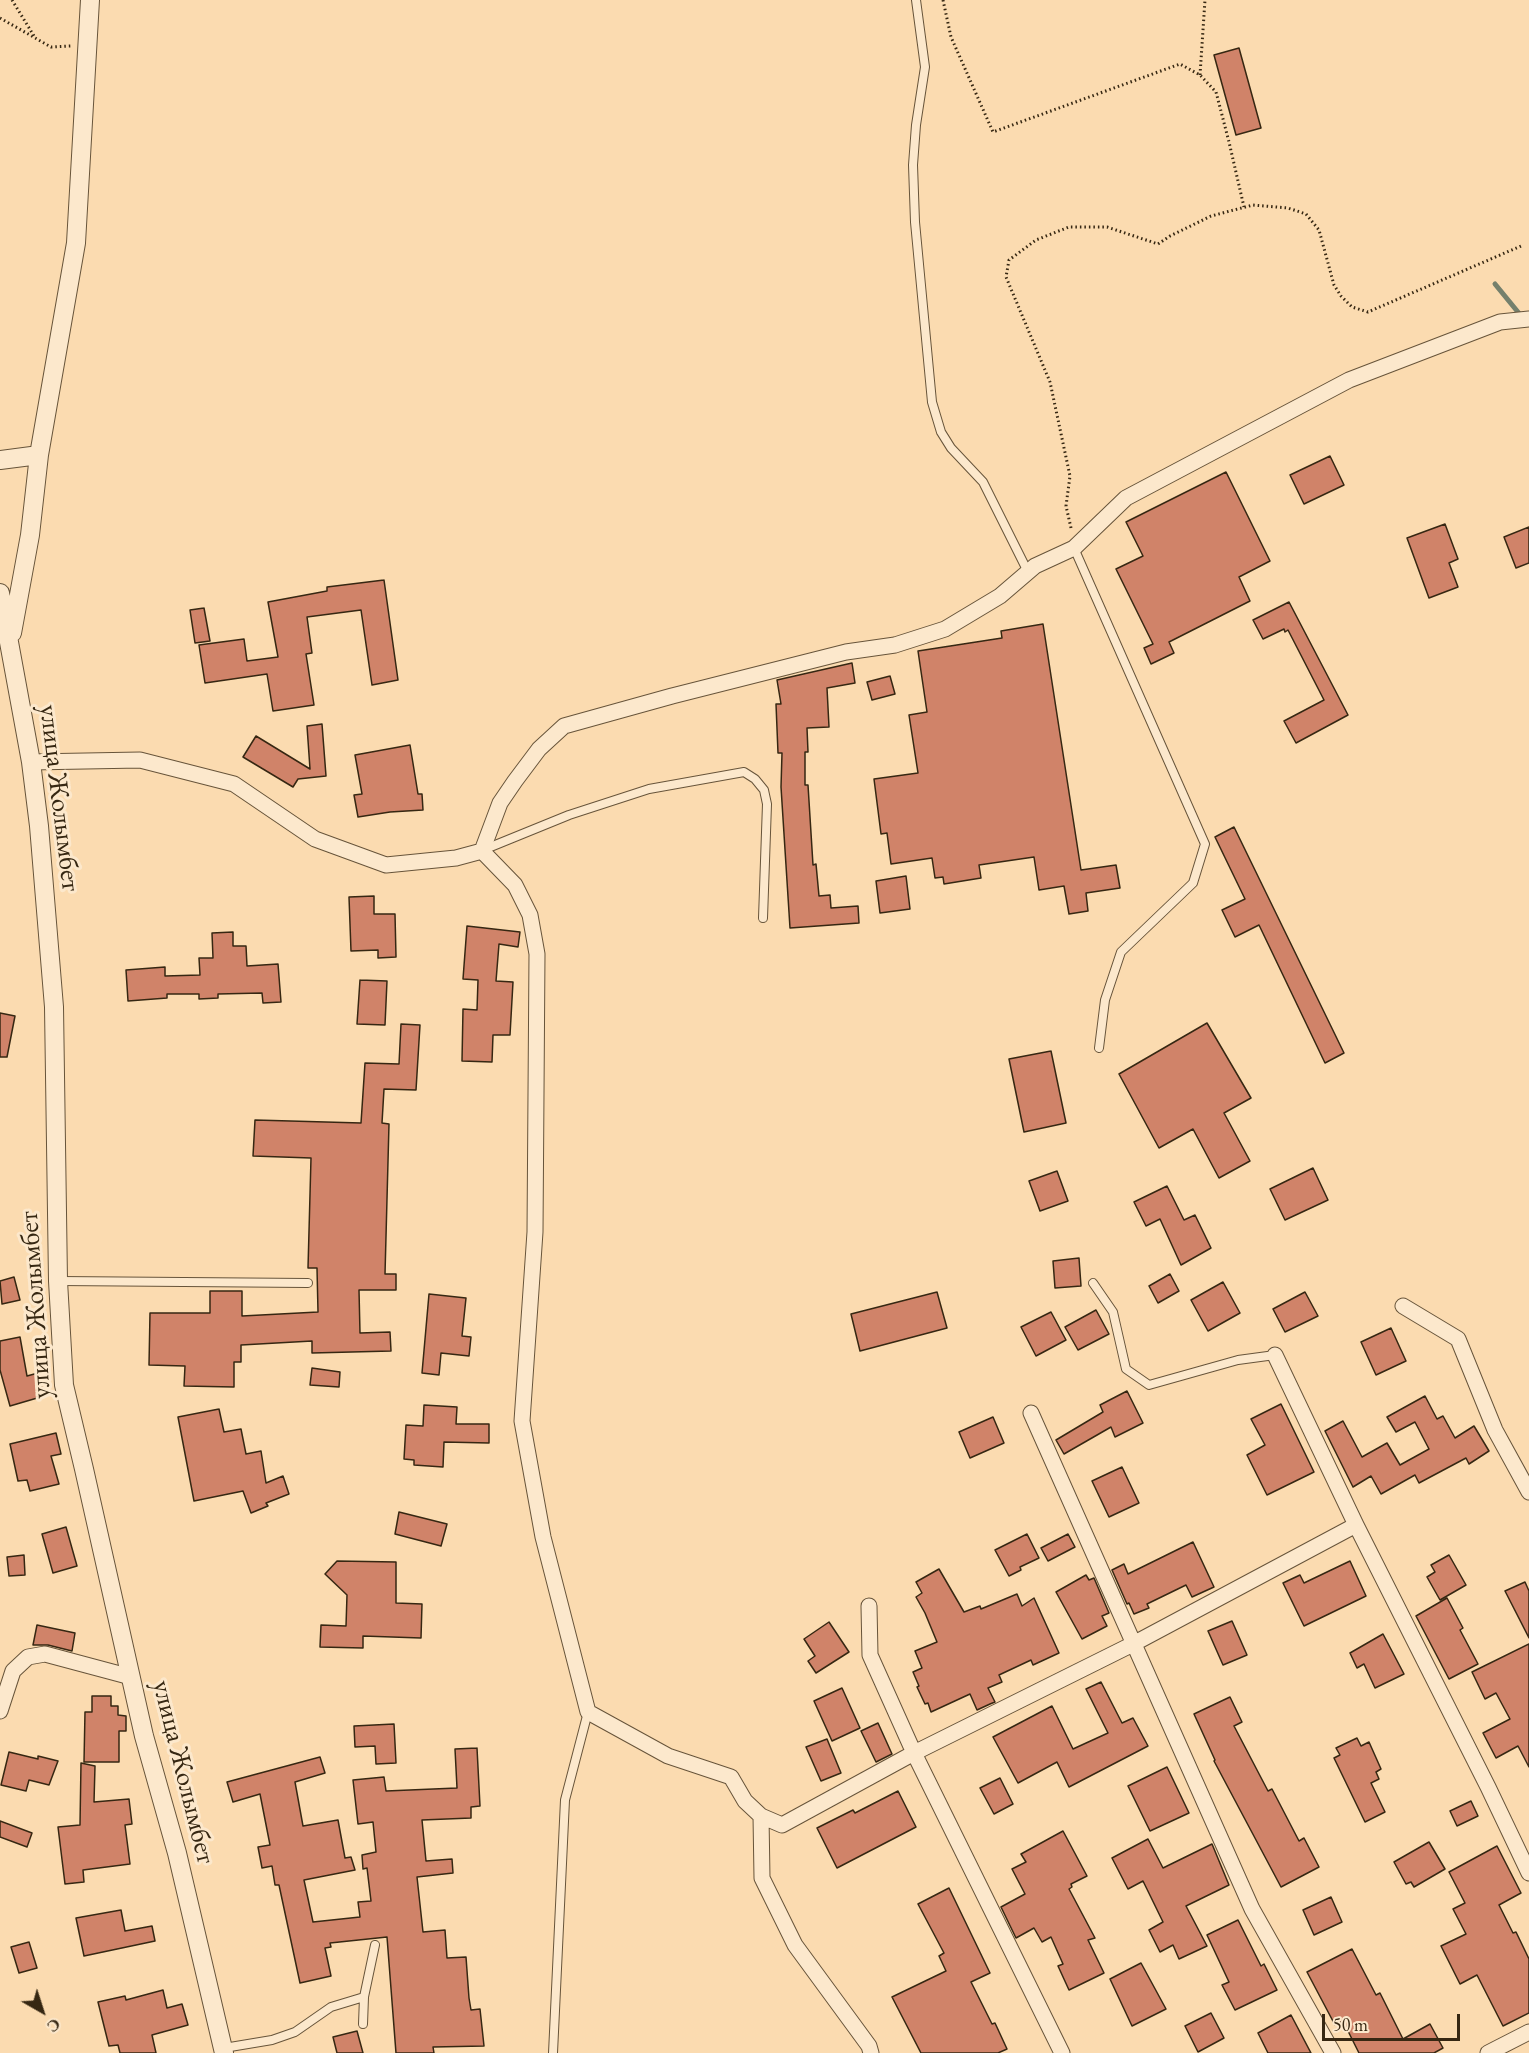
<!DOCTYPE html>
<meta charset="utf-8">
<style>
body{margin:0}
#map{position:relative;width:1529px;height:2053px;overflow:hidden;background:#fbdbb0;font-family:"EB Garamond",serif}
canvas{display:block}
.north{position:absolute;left:12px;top:1981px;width:60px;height:60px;-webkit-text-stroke:4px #fce8cc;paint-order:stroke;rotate:141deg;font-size:16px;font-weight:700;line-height:24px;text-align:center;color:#362712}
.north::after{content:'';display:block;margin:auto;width:21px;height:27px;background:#362712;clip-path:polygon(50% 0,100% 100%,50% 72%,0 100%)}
.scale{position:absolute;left:1322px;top:2014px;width:138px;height:27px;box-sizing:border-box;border:3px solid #362712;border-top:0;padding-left:8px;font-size:18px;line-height:21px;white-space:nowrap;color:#362712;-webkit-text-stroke:4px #fce8cc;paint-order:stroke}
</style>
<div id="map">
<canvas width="1529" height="2053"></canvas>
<div class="north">С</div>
<div class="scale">50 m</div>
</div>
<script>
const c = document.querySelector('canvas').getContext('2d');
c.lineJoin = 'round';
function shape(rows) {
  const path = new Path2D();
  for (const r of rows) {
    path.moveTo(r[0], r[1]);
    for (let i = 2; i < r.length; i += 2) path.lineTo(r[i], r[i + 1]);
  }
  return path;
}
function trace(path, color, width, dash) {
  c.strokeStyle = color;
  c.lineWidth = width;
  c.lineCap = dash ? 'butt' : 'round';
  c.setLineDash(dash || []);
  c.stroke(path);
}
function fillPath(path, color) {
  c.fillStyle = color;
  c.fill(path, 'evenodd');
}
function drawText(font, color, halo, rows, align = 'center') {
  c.font = font + ' "EB Garamond",serif';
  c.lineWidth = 6;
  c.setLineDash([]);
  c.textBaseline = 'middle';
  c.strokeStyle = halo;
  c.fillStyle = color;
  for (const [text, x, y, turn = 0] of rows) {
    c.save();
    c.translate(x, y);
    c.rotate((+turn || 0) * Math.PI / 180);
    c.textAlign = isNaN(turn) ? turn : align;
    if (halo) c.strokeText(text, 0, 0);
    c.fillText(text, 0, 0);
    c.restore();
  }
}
const stream = shape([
 [1495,284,1522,317]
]);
const building = shape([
 [1239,48,1261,128,1236,135,1214,55,1239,48],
 [1330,456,1344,485,1304,504,1290,475,1330,456],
 [1226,472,1270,561,1239,577,1250,601,1169,642,1174,653,1151,664,1144,648,1153,644,1116,569,1143,556,1126,522,1226,472],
 [1445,524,1458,559,1449,563,1458,587,1429,598,1407,538,1445,524],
 [1529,527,1529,563,1516,568,1504,537,1529,527],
 [384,580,398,680,372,685,361,610,307,617,312,653,306,654,314,705,273,711,267,674,205,683,199,645,244,639,247,661,278,657,268,602,327,591,327,587,384,580],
 [1289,602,1348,715,1296,743,1284,721,1324,700,1288,630,1285,632,1284,629,1263,639,1253,620,1289,602],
 [204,608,210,641,195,643,190,610,204,608],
 [1043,624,1081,870,1116,865,1120,888,1086,893,1088,911,1069,914,1064,886,1039,890,1034,857,979,865,981,878,944,884,943,877,935,878,932,858,891,864,887,833,881,834,874,779,918,773,909,715,927,712,918,651,1002,638,1001,631,1043,624],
 [852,663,855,683,827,688,829,727,807,728,808,752,805,752,805,785,808,785,813,865,816,864,819,896,830,895,831,908,858,906,859,923,790,928,781,787,782,753,778,753,776,704,781,704,777,680,852,663],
 [890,676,895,694,872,700,867,682,890,676],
 [322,724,326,776,298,779,293,787,243,757,256,736,310,769,307,726,322,724],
 [410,745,418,794,422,794,423,810,390,812,358,817,354,795,362,794,355,755,410,745],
 [1234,827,1344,1053,1325,1063,1259,925,1235,937,1222,910,1245,899,1215,837,1234,827],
 [906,876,910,909,880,913,876,881,906,876],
 [374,896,374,914,395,914,396,957,378,958,378,950,351,951,349,897,374,896],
 [467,926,520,932,518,947,499,944,496,981,513,982,510,1035,493,1035,492,1062,462,1061,463,1009,477,1010,478,980,463,979,467,926],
 [233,932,233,946,246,946,247,966,278,964,281,1002,263,1003,262,993,218,994,218,998,199,999,199,994,167,994,167,998,128,1001,126,970,165,967,165,976,200,975,199,958,213,958,212,933,233,932],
 [360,980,387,981,385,1025,357,1024,360,980],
 [0,1013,15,1016,7,1057,0,1057,0,1013],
 [1207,1023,1251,1098,1224,1113,1250,1161,1219,1178,1193,1129,1159,1148,1119,1074,1207,1023],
 [401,1024,420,1025,416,1090,384,1089,382,1123,389,1124,385,1274,396,1274,396,1290,359,1290,360,1333,390,1332,391,1351,312,1353,312,1341,241,1345,241,1362,234,1362,234,1387,184,1386,185,1366,149,1365,150,1313,210,1313,210,1291,242,1291,242,1316,318,1312,317,1268,308,1268,311,1158,253,1156,255,1120,361,1123,365,1063,399,1064,401,1024],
 [1051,1051,1066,1123,1024,1132,1009,1059,1051,1051],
 [1313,1168,1328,1200,1285,1220,1270,1189,1313,1168],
 [1057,1171,1068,1201,1040,1211,1029,1181,1057,1171],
 [1167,1186,1184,1220,1195,1215,1211,1248,1181,1265,1160,1219,1146,1226,1134,1202,1167,1186],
 [1079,1258,1081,1286,1055,1288,1053,1261,1079,1258],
 [1170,1274,1179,1291,1158,1303,1149,1286,1170,1274],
 [14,1277,20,1300,2,1304,0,1281,14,1277],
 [1223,1282,1240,1313,1208,1331,1191,1300,1223,1282],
 [937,1292,947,1328,860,1351,851,1314,937,1292],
 [1305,1292,1318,1316,1285,1332,1273,1309,1305,1292],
 [429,1294,466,1298,462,1336,471,1337,469,1356,441,1353,439,1375,422,1373,429,1294],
 [1096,1310,1109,1334,1078,1350,1065,1327,1096,1310],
 [1051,1312,1066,1340,1036,1356,1021,1327,1051,1312],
 [1391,1328,1406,1361,1376,1375,1361,1342,1391,1328],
 [20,1337,27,1376,38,1373,44,1396,10,1406,0,1370,0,1341,20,1337],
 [312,1368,340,1372,339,1387,310,1385,312,1368],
 [1127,1391,1143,1423,1115,1437,1111,1427,1064,1454,1056,1440,1103,1412,1100,1405,1127,1391],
 [1425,1396,1437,1419,1443,1416,1455,1438,1474,1426,1489,1451,1469,1464,1466,1458,1419,1483,1415,1475,1381,1494,1371,1476,1353,1487,1325,1431,1343,1421,1362,1457,1387,1443,1400,1465,1429,1449,1415,1422,1396,1432,1387,1417,1425,1396],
 [1281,1404,1314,1472,1267,1495,1247,1455,1265,1445,1251,1419,1281,1404],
 [424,1405,457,1407,456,1424,489,1424,489,1443,444,1442,443,1467,414,1465,414,1460,404,1459,406,1425,423,1426,424,1405],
 [219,1409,224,1432,241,1429,246,1454,261,1451,266,1483,283,1476,289,1494,266,1503,268,1506,251,1513,243,1491,194,1501,178,1417,219,1409],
 [993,1417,1004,1443,970,1458,959,1432,993,1417],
 [56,1433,61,1454,51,1456,59,1484,30,1491,27,1480,18,1481,10,1444,56,1433],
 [1122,1467,1139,1503,1109,1517,1092,1481,1122,1467],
 [399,1512,447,1524,441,1546,395,1534,399,1512],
 [66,1527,77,1566,53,1573,42,1534,66,1527],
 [1027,1534,1039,1558,1020,1567,1021,1570,1009,1576,995,1550,1027,1534],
 [1068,1534,1075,1547,1048,1561,1041,1548,1068,1534],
 [1193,1542,1214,1587,1192,1597,1186,1585,1147,1604,1149,1608,1134,1614,1129,1603,1127,1604,1112,1570,1124,1564,1128,1574,1193,1542],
 [24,1555,25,1575,9,1576,7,1557,24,1555],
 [1449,1555,1466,1585,1440,1600,1427,1577,1435,1572,1431,1565,1449,1555],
 [337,1561,396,1562,396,1603,422,1604,421,1638,363,1636,363,1648,320,1647,321,1625,346,1626,347,1595,325,1574,337,1561],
 [1350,1561,1366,1596,1304,1626,1283,1583,1300,1575,1304,1583,1350,1561],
 [939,1569,964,1612,980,1606,981,1609,1017,1594,1022,1606,1034,1598,1059,1653,1033,1665,1031,1660,999,1675,1002,1682,988,1688,995,1702,990,1704,977,1710,970,1694,931,1712,928,1703,925,1704,917,1687,919,1686,913,1672,922,1668,915,1651,937,1642,925,1613,916,1597,922,1593,916,1582,939,1569],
 [1086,1575,1089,1580,1094,1578,1109,1613,1102,1616,1107,1626,1082,1639,1056,1592,1086,1575],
 [1525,1582,1529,1591,1529,1638,1505,1591,1525,1582],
 [1447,1598,1463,1628,1460,1630,1478,1664,1449,1679,1416,1616,1447,1598],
 [1232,1621,1247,1655,1223,1665,1208,1631,1232,1621],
 [829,1622,849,1652,816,1673,808,1661,815,1656,804,1639,829,1622],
 [37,1625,75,1633,72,1651,48,1645,33,1645,37,1625],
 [1383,1634,1404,1674,1375,1688,1364,1664,1357,1668,1350,1653,1383,1634],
 [1529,1644,1529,1767,1518,1746,1496,1758,1483,1733,1510,1719,1496,1693,1485,1699,1472,1672,1529,1644],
 [1101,1682,1122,1723,1133,1718,1148,1746,1069,1787,1057,1762,1018,1783,993,1737,1052,1706,1073,1749,1108,1733,1086,1689,1101,1682],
 [842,1688,860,1728,832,1741,814,1701,842,1688],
 [92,1696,111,1696,111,1706,118,1706,118,1715,126,1716,126,1731,119,1731,119,1762,84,1762,85,1712,92,1712,92,1696],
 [1230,1697,1242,1722,1234,1726,1268,1791,1272,1789,1299,1841,1304,1838,1319,1867,1281,1887,1214,1761,1215,1760,1194,1714,1230,1697],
 [878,1723,892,1754,876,1762,861,1731,878,1723],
 [394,1724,396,1763,376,1764,375,1746,355,1747,354,1726,394,1724],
 [1357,1738,1361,1746,1369,1742,1381,1769,1376,1772,1379,1779,1371,1783,1385,1812,1365,1822,1334,1758,1340,1755,1336,1748,1357,1738],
 [827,1739,841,1773,821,1781,806,1747,827,1739],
 [477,1748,480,1806,471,1807,471,1818,422,1820,426,1861,452,1859,453,1873,417,1877,423,1932,445,1930,447,1958,466,1957,469,1998,471,2010,480,2009,484,2046,433,2047,434,2053,396,2053,387,1937,330,1943,331,1947,325,1948,331,1976,300,1983,279,1885,275,1885,272,1866,262,1868,258,1847,270,1845,260,1794,233,1802,227,1782,320,1757,325,1773,295,1782,303,1826,338,1820,345,1858,351,1857,355,1870,304,1880,313,1922,360,1917,358,1902,371,1901,367,1868,363,1869,362,1855,376,1852,373,1822,358,1824,353,1780,384,1777,386,1791,457,1788,455,1749,477,1748],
 [9,1752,38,1759,38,1756,58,1761,49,1785,29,1780,26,1791,1,1785,9,1752],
 [81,1763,95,1766,94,1802,129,1799,132,1824,125,1825,130,1864,83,1870,84,1882,65,1884,58,1827,80,1825,81,1763],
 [1167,1767,1189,1813,1150,1831,1128,1786,1167,1767],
 [1000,1778,1013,1804,994,1814,980,1788,1000,1778],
 [898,1791,916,1827,837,1868,817,1828,853,1810,855,1813,898,1791],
 [1471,1801,1478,1816,1457,1826,1450,1811,1471,1801],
 [0,1821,32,1833,27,1847,0,1837,0,1821],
 [1063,1831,1087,1876,1071,1884,1072,1887,1069,1889,1095,1938,1088,1940,1104,1973,1069,1990,1058,1966,1063,1964,1051,1937,1042,1942,1034,1928,1016,1938,1001,1907,1025,1894,1012,1869,1026,1862,1021,1854,1063,1831],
 [1148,1839,1163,1868,1212,1844,1229,1885,1186,1906,1207,1946,1179,1959,1173,1945,1160,1952,1149,1930,1163,1922,1143,1881,1128,1889,1112,1858,1148,1839],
 [1429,1842,1445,1869,1414,1887,1411,1882,1406,1884,1394,1862,1429,1842],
 [1497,1846,1521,1893,1499,1905,1513,1933,1516,1932,1529,1959,1529,2013,1503,2026,1477,1975,1460,1984,1441,1946,1466,1934,1453,1909,1465,1903,1449,1872,1497,1846],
 [949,1888,990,1973,971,1982,992,2024,995,2023,1007,2049,998,2053,921,2053,892,1997,946,1971,939,1956,944,1953,918,1904,949,1888],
 [1331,1897,1342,1922,1314,1935,1303,1910,1331,1897],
 [121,1910,125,1931,152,1926,155,1941,84,1956,76,1918,121,1910],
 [1238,1920,1261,1966,1264,1964,1277,1990,1235,2010,1222,1985,1229,1982,1207,1935,1238,1920],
 [29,1942,37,1968,19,1973,11,1947,29,1942],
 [1352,1949,1376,1995,1380,1993,1403,2039,1430,2024,1443,2048,1434,2053,1359,2053,1343,2021,1335,2025,1307,1972,1352,1949],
 [1141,1963,1166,2009,1132,2026,1110,1979,1141,1963],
 [163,1990,167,2008,182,2004,188,2025,152,2035,156,2053,120,2053,118,2045,109,2046,98,2002,125,1996,126,2000,163,1990],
 [1211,2013,1224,2038,1198,2052,1185,2026,1211,2013],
 [1291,2015,1311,2053,1268,2053,1258,2033,1291,2015],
 [357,2031,363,2053,337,2053,333,2037,357,2031]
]);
const path = shape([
 [12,0,34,36],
 [943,0,951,37,993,132,1180,64,1200,75,1216,92,1229,142,1244,207],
 [0,18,51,47,71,46],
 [1200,75,1205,0],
 [1071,528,1066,506,1070,476,1050,382,1006,277,1009,260,1036,240,1069,227,1107,227,1158,244,1170,236,1211,216,1253,205,1288,208,1306,214,1319,230,1334,285,1341,296,1352,307,1368,312,1521,246]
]);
const service = shape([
 [916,0,925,67,916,125,913,165,915,222,932,402,941,432,951,448,983,482,1028,572],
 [1074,548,1205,844,1193,883,1121,952,1105,1000,1099,1048],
 [483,850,569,815,649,789,744,772,755,779,764,790,767,804,763,918],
 [59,1281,308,1283],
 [1093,1283,1113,1312,1126,1369,1149,1385,1238,1360,1275,1355],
 [363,2024,364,1997,375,1945],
 [224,2048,272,2040,295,2032,331,2007,364,1997],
 [553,2053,565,1800,588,1712]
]);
const minor = shape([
 [31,762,140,760,234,784,315,839,386,865,456,858,482,851,515,885,530,915,537,954,535,1232,522,1421,543,1537,588,1712,668,1756,731,1777,745,1801,761,1816,782,1825,914,1753,1133,1644,1356,1525],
 [482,851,500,803,515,781,539,749,564,726,672,696,846,652,895,645,945,629,1000,596,1035,566,1074,548,1126,498,1349,380,1500,322,1529,319],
 [1403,1306,1458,1339,1495,1430,1529,1492],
 [1275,1355,1356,1525,1488,1787,1529,1873],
 [1031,1413,1252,1909,1333,2053],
 [869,1606,870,1655,914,1753,1062,2053],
 [0,1711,13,1671,28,1657,45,1654,131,1677],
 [761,1816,762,1878,795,1945,869,2046,871,2053],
 [1488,2053,1529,2032]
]);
const tertiary = shape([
 [0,460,39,455],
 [0,593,31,762,39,826,54,1007,58,1281,64,1385,84,1469,144,1736,177,1853,224,2053],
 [12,633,30,535,39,455,76,243,90,0]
]);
const streetNames = [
 ["улица Жолымбет",59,798,83],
 ["улица Жолымбет",36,1305,-94],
 ["улица Жолымбет",183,1772,76]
];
trace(stream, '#75806c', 5);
fillPath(building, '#d08369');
trace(building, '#362712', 1.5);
trace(service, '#67543a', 10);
trace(minor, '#67543a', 17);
trace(tertiary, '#67543a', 20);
trace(path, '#362712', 3, [1.5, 3]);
trace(service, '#fce8cc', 8);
trace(minor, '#fce8cc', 15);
trace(tertiary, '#fce8cc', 18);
drawText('27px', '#362712', '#fce8cc', streetNames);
</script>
